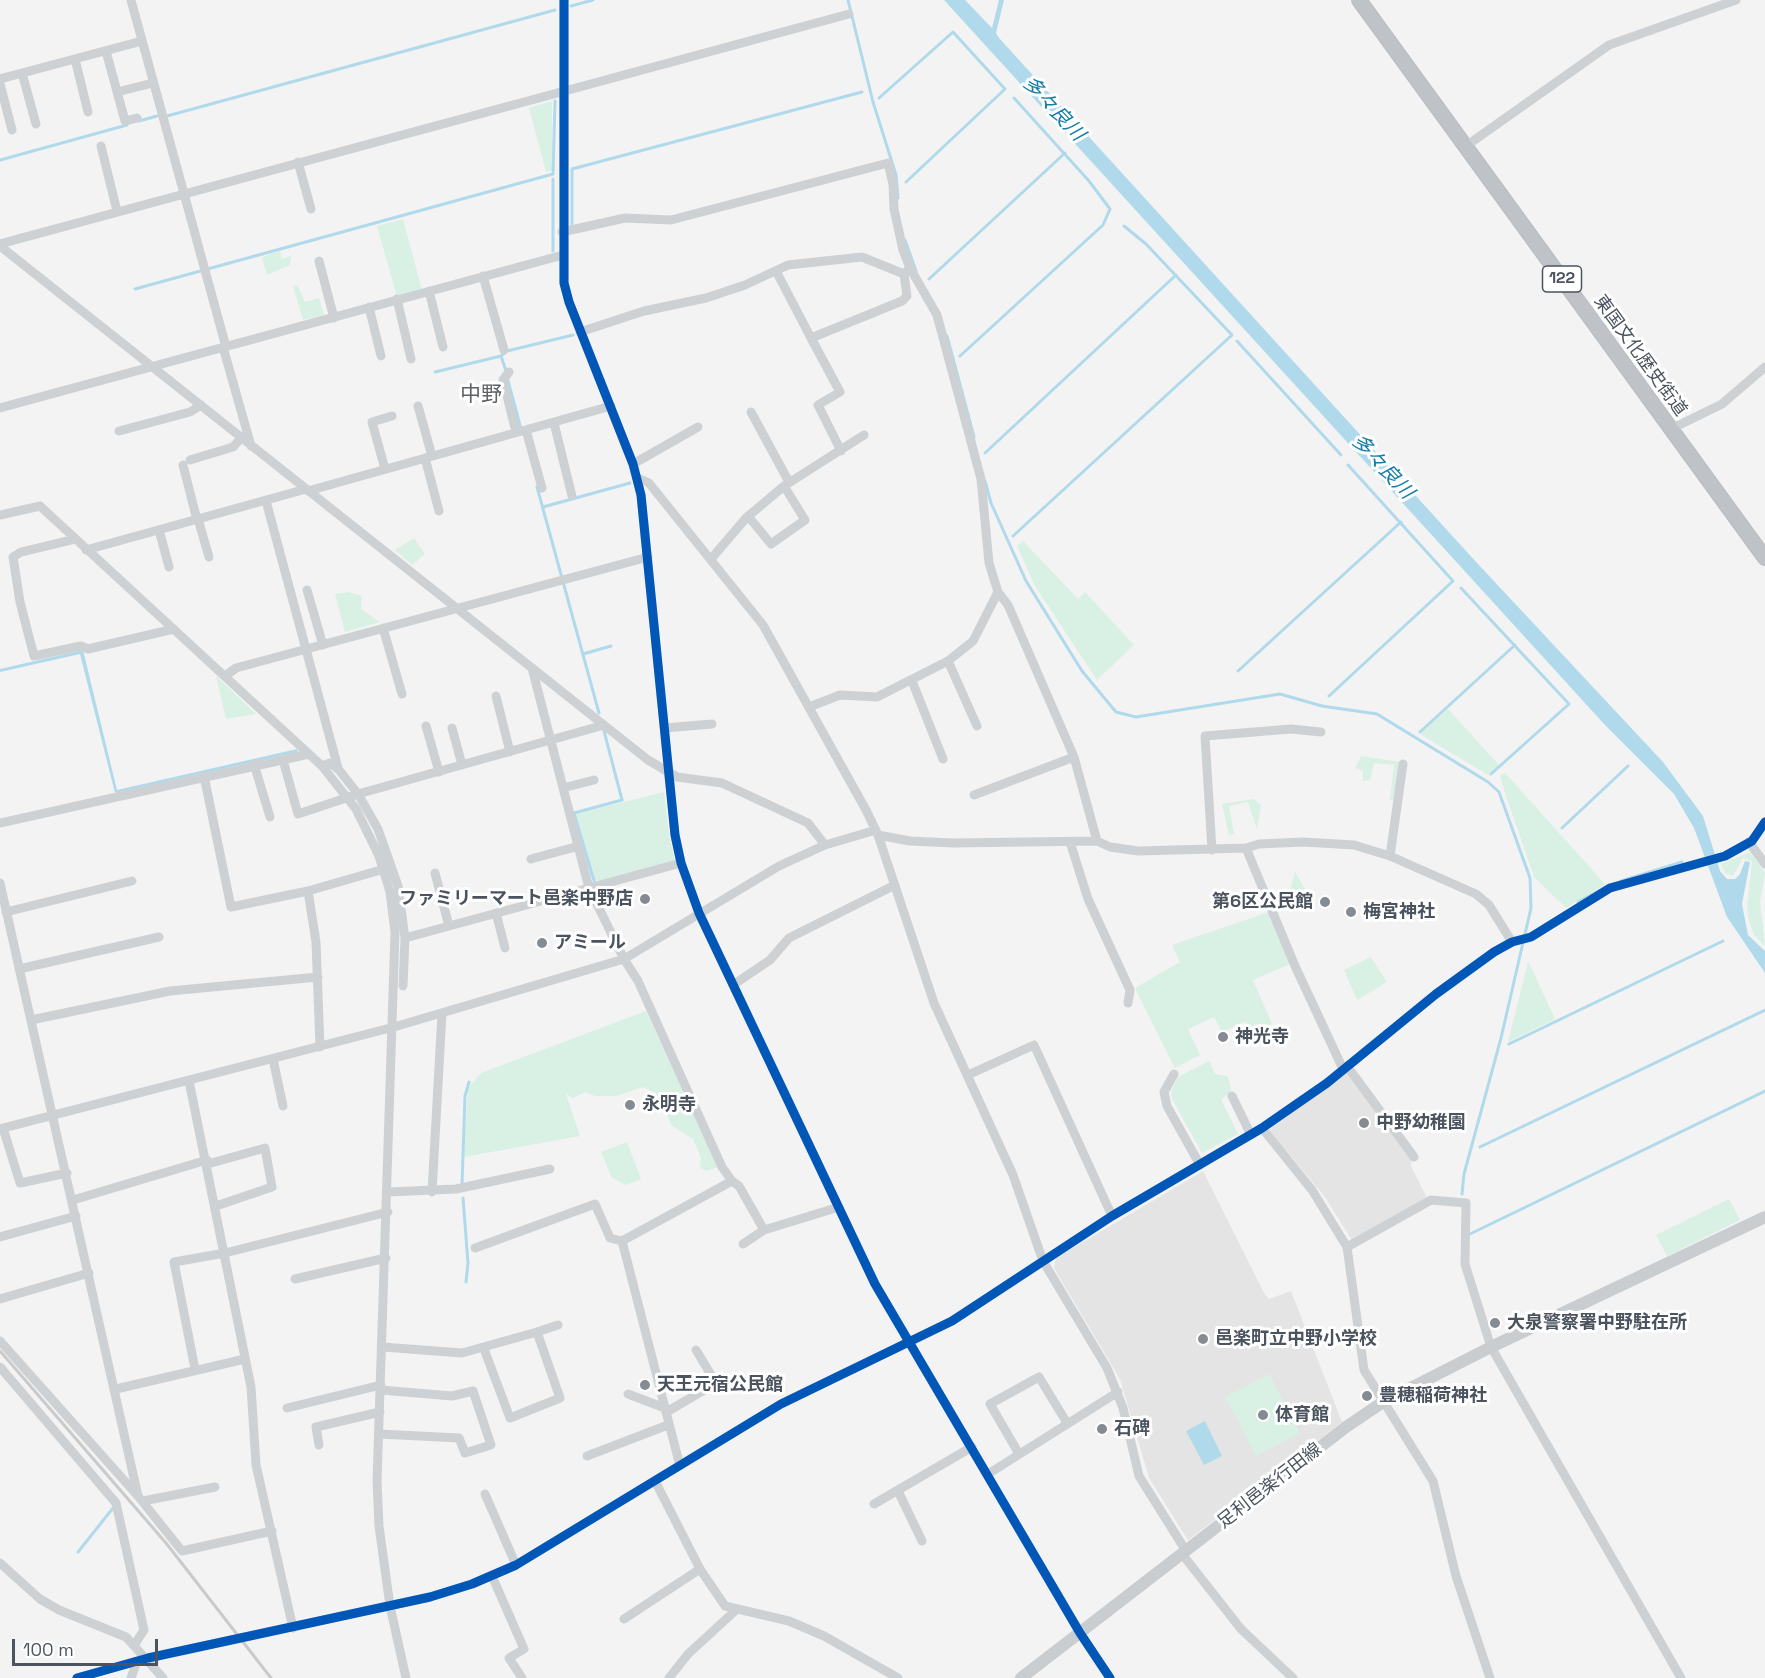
<!DOCTYPE html>
<meta charset="utf-8">
<style>
body{margin:0}
#map{position:relative;width:1765px;height:1678px;overflow:hidden;background:#f3f3f3;font-family:"Space Grotesk",sans-serif}
canvas{display:block}
.scale{position:absolute;left:12px;top:1639px;width:146px;height:27px;box-sizing:border-box;border:3px solid #4a535e;border-top:0;padding-left:8px;font-size:18px;line-height:21px;white-space:nowrap;color:#4a535e;-webkit-text-stroke:4px #fff;paint-order:stroke}
</style>
<div id="map">
<canvas width="1765" height="1678"></canvas>
<div class="scale">100 m</div>
</div>
<script>
const context = document.querySelector('canvas').getContext('2d');
context.lineJoin = 'round';
function paint(path, color) { context.fillStyle = color; context.fill(path, 'evenodd'); }
const shape = rows => new Path2D(rows.map(r => 'M' + r).join(''));
function trace(path, color, width, dash) { context.strokeStyle = color; context.lineWidth = width; context.lineCap = dash ? 'butt' : 'round'; context.setLineDash(dash || []); context.stroke(path); }
function drawText(font, color, halo, rows, align = 'center') {
  context.font = font + ' "Space Grotesk","Noto Sans JP",sans-serif'; context.lineWidth = 6; context.setLineDash([]); context.textBaseline = 'middle'; context.strokeStyle = halo; context.fillStyle = color; for (const [text, x, y, turn = 0] of rows) {
    context.save(); context.translate(x, y); context.rotate((+turn || 0) * Math.PI / 180); context.textAlign = isNaN(turn) ? turn : align; if (halo) context.strokeText(text, 0, 0); context.fillText(text, 0, 0); context.restore();
  }
}
const education = shape([
 [1347,1071,1411,1157,1411,1166,1427,1198,1352,1240,1325,1197,1269,1130],
 [1203,1171,1264,1293,1269,1299,1291,1291,1342,1422,1188,1540,1149,1478,1120,1379,1054,1268,1056,1258]
]);
const green = shape([
 [552,101,552,170,546,172,529,108],
 [403,219,422,290,397,297,377,226],
 [280,251,282,259,291,256,290,265,267,275,262,257],
 [293,286,298,286,305,302,319,298,324,315,303,320],
 [414,538,425,554,412,565,395,550],
 [1023,541,1078,599,1085,592,1134,645,1097,680,1035,586,1017,546],
 [348,592,362,596,361,609,380,622,345,632,335,594],
 [216,676,256,714,226,719],
 [1448,709,1499,765,1488,775,1420,734],
 [1361,756,1400,762,1394,801,1390,800,1394,765,1374,763,1370,780,1363,781,1363,771,1355,768],
 [1505,773,1605,884,1566,908,1534,877,1504,790,1500,776],
 [664,792,669,836,675,861,596,883,576,814],
 [1254,799,1261,805,1257,829,1248,802,1229,806,1234,834,1229,835,1222,804],
 [1750,852,1765,873,1760,901,1765,946,1754,935,1748,917,1747,905,1752,861,1743,858,1733,876,1725,873,1721,864],
 [1295,872,1307,892,1307,897,1275,907,1290,890],
 [1269,912,1290,964,1253,980,1272,1024,1252,1034,1246,1021,1222,1032,1214,1017,1188,1029,1200,1055,1175,1068,1135,988,1180,962,1172,945],
 [1371,957,1387,982,1357,1000,1344,970],
 [1528,961,1555,1019,1508,1042,1528,962],
 [646,1011,718,1167,707,1171,700,1168,701,1158,693,1139,672,1126,656,1093,643,1087,616,1096,595,1096,585,1092,573,1098,566,1094,580,1136,464,1157,468,1088,481,1073],
 [1209,1061,1215,1074,1227,1076,1229,1080,1231,1092,1221,1100,1238,1134,1202,1153,1172,1099,1171,1091,1178,1077],
 [627,1142,641,1179,626,1185,612,1178,601,1152],
 [1729,1199,1740,1220,1667,1256,1656,1235],
 [1269,1374,1300,1433,1256,1456,1225,1397]
]);
const water = shape([
 [944,0,965,0,992,28,999,0,1004,0,996,33,999,38,1477,563,1663,762,1703,816,1720,871,1727,879,1735,879,1740,874,1745,861,1750,862,1742,904,1748,935,1765,951,1765,973,1727,917,1694,828,1674,794,1605,725],
 [83,650,117,790,297,749,298,752,115,793,80,654,0,672,0,669],
 [1205,1421,1222,1456,1204,1465,1186,1431]
]);
const stream = shape([
 [848,0,873,102,896,175,898,198],
 [571,6,593,0],
 [879,98,953,32,1005,89,906,182],
 [167,116,555,10],
 [139,121,157,116],
 [0,160,127,125],
 [572,225,572,169,862,92],
 [905,240,916,271],
 [553,251,553,179],
 [929,279,1065,153],
 [135,289,553,174,555,101],
 [947,336,974,437],
 [1237,341,1341,455],
 [960,356,1103,225,1110,209,1089,181,1014,98],
 [506,371,501,356,507,351,573,335],
 [435,372,501,356],
 [507,377,521,429],
 [985,453,1176,275],
 [985,481,991,503,1026,581,1082,671,1116,712,1136,717,1280,694,1322,706,1377,714,1488,782,1499,792,1530,878,1531,908,1501,1038,1464,1174,1462,1194],
 [537,487,599,713],
 [543,507,630,483],
 [1013,536,1232,335,1146,244,1124,226],
 [1461,588,1569,704,1491,774],
 [583,654,611,646],
 [1238,671,1401,522],
 [1329,696,1453,581,1348,465],
 [1420,732,1515,645],
 [1562,828,1628,766],
 [1621,881,1682,862],
 [600,901,574,813,622,800,604,731],
 [1578,902,1609,885],
 [1509,1044,1723,941],
 [1480,1147,1765,1010],
 [462,1185,465,1096,469,1082],
 [463,1198,468,1263,466,1282],
 [1470,1234,1765,1091],
 [78,1552,113,1508]
]);
const minor = shape([
 [131,0,226,347],
 [564,0,564,283,569,302,633,464,641,495,675,835,681,863,699,913,875,1284,1080,1633,1110,1678],
 [106,51,125,121,137,118],
 [75,59,88,112],
 [22,73,36,124],
 [0,79,142,41],
 [0,84,12,130],
 [117,92,153,83],
 [101,146,117,211],
 [1466,146,1609,45,1736,0],
 [298,162,311,209],
 [562,232,625,218,671,220,888,163,893,184,894,209,903,250,910,268,937,315,981,479,989,563,998,592,973,641,948,661,877,697,840,695,809,707],
 [0,244,849,14],
 [0,246,648,760,677,777,722,783,808,823,825,845],
 [319,261,334,318],
 [776,271,811,338],
 [483,276,504,350],
 [429,291,443,347],
 [397,299,411,359],
 [369,307,381,356],
 [580,332,644,311,706,298,745,285,788,265,862,257,904,274,910,268],
 [223,347,251,446],
 [509,372,503,380,516,432],
 [418,406,432,456],
 [0,408,563,255],
 [751,412,789,482],
 [554,423,572,496],
 [1671,429,1722,404,1765,367],
 [526,430,542,488],
 [119,431,190,412,201,405],
 [841,451,818,405,840,392,811,338,902,301,907,296,904,274],
 [425,458,439,511],
 [190,460,233,447,241,438],
 [633,464,698,427],
 [183,465,197,520],
 [385,469,372,422,392,416],
 [638,478,649,483,763,625,866,810,878,835,934,1003,1013,1175,1043,1261,1107,1368,1123,1408,1139,1476,1186,1551],
 [308,491,611,406],
 [266,501,338,768],
 [0,515,40,506,322,766,356,809,379,856,390,892,395,932,377,1481,379,1526,390,1606,406,1678],
 [748,516,771,544,805,520,784,486],
 [198,519,209,557],
 [159,530,169,567],
 [75,539,21,552,13,557,20,602,34,656,81,646,88,649,174,629],
 [86,550,306,489],
 [711,559,746,518,784,486,864,435],
 [307,590,323,645],
 [998,592,1008,605,1074,757,1097,841],
 [383,628,402,694],
 [948,661,977,726],
 [532,668,589,888,624,959,638,981,722,1167,732,1181,739,1186,764,1230],
 [225,676,236,668,648,557],
 [912,681,943,759],
 [496,696,510,752],
 [426,726,439,772],
 [452,728,462,765],
 [665,728,712,724],
 [283,760,298,814,358,794,604,725],
 [254,764,270,817],
 [322,766,330,763,339,770,358,794,378,829,398,886,405,938,681,863],
 [204,776,231,907,308,891,384,869],
 [563,788,594,780],
 [974,795,1074,757],
 [0,823,309,754],
 [878,835,910,841,953,843,1097,841,1110,847,1138,851,1246,848,1259,844,1303,842,1354,845,1390,856,1476,894,1489,905,1512,942],
 [1070,842,1088,899,1130,990,1128,1003],
 [1749,842,1765,864],
 [1246,848,1295,966,1343,1069],
 [1212,850,1205,736,1291,729,1321,732],
 [1390,856,1403,764],
 [531,859,579,846],
 [435,873,449,926],
 [0,883,138,1496,182,1551,272,1531],
 [308,891,316,942,320,1047],
 [6,912,132,881],
 [496,913,505,948],
 [19,969,159,937],
 [733,985,770,960,789,938,895,885],
 [403,986,405,938],
 [31,1020,170,991,318,977],
 [273,1059,283,1106],
 [1347,1066,1414,1157],
 [1174,1074,1164,1092,1167,1106,1200,1165],
 [968,1075,1034,1045,1112,1216],
 [189,1081,251,1387,256,1465,293,1628],
 [1232,1096,1251,1135],
 [3,1128,20,1183,67,1173],
 [1262,1128,1312,1190,1347,1247,1364,1370,1433,1481,1456,1576,1490,1678],
 [0,1129,394,1027,624,959,779,866,825,845,876,830],
 [208,1164,265,1148,272,1187,216,1206],
 [388,1192,456,1189,550,1169],
 [432,1192,442,1013],
 [73,1200,207,1160],
 [0,1237,76,1216],
 [622,1241,680,1466],
 [743,1244,764,1230,839,1207],
 [1347,1247,1431,1200,1466,1203,1465,1264,1491,1347,1681,1678],
 [475,1248,595,1204,610,1238,622,1241,732,1181],
 [295,1279,386,1258],
 [0,1299,89,1273],
 [537,1332,558,1325],
 [0,1341,138,1496],
 [383,1347,462,1353,537,1332,560,1398,510,1418,484,1349],
 [0,1367,116,1503,144,1630,135,1644],
 [195,1369,174,1262,225,1253,388,1212],
 [116,1389,245,1359],
 [628,1394,670,1410,716,1383,696,1350],
 [287,1408,381,1385],
 [379,1434,459,1438,465,1453,491,1445,473,1391,452,1396,381,1390],
 [319,1445,316,1427,380,1412],
 [1019,1454,990,1404,1039,1377,1067,1423],
 [587,1456,668,1425],
 [988,1474,1118,1392],
 [655,1481,700,1569,725,1606,789,1621,824,1636,898,1678],
 [898,1491,922,1541],
 [485,1494,516,1565],
 [143,1501,215,1487],
 [874,1504,972,1447],
 [1182,1554,1241,1629,1293,1678],
 [0,1563,40,1599,59,1610,126,1637,163,1678],
 [492,1576,524,1649,509,1658,522,1678],
 [624,1619,700,1569],
 [77,1678,148,1658,430,1597,472,1584,516,1565,781,1404,952,1321,1112,1216,1262,1128,1327,1083,1436,994,1494,952,1512,942,1531,937,1610,888,1725,856,1752,841,1765,822],
 [131,1678,137,1661],
 [669,1678,688,1654,736,1610]
]);
const major = shape([
 [1021,1678,1346,1427,1383,1402,1491,1347,1765,1217]
]);
const highway = shape([
 [1359,0,1765,558]
]);
const rail = shape([
 [0,1351,166,1543,271,1678]
]);
const cycleway = shape([
 [564,0,564,283,569,302,633,464,641,495,675,835,681,863,699,913,875,1284,1080,1633,1110,1678],
 [77,1678,148,1658,430,1597,472,1584,516,1565,781,1404,952,1321,1112,1216,1262,1128,1327,1083,1436,994,1494,952,1512,942,1531,937,1610,888,1725,856,1752,841,1765,822]
]);
const markers = [
 [645,899,6,"#858b92"],
 [1325,902,6,"#858b92"],
 [1351,912,6,"#858b92"],
 [542,943,6,"#858b92"],
 [1223,1037,6,"#858b92"],
 [630,1105,6,"#858b92"],
 [1364,1123,6,"#858b92"],
 [1495,1323,6,"#858b92"],
 [1203,1339,6,"#858b92"],
 [645,1385,6,"#858b92"],
 [1367,1396,6,"#858b92"],
 [1263,1415,6,"#858b92"],
 [1102,1429,6,"#858b92"]
];
const shields = [
 [1562,279,39]
];
const shieldNames = [
 ["122",1562,279]
];
const streetNames = [
 ["東国文化歴史街道",1640,356,54],
 ["足利邑楽行田線",1270,1486,-38]
];
const poiNames = [
 ["ファミリーマート邑楽中野店",633,899,"right"],
 ["第6区公民館",1313,902,"right"],
 ["梅宮神社",1363,912],
 ["アミール",554,943],
 ["神光寺",1235,1037],
 ["永明寺",642,1105],
 ["中野幼稚園",1376,1123],
 ["大泉警察署中野駐在所",1507,1323],
 ["邑楽町立中野小学校",1215,1339],
 ["天王元宿公民館",657,1385],
 ["豊穂稲荷神社",1379,1396],
 ["体育館",1275,1415],
 ["石碑",1114,1429]
];
const waterNames = [
 ["多々良川",1053,109,47],
 ["多々良川",1382,467,47]
];
const quarterNames = [
 ["中野",481,395]
];
paint(education, '#e5e4e4');
paint(green, '#d9f0e4');
paint(water, '#b0daeb');
trace(stream, '#b0daeb', 3);
trace(highway, '#b8bcc2', 16);
trace(minor, '#ced1d3', 9);
trace(major, '#cacdd0', 12);
trace(highway, '#bfc3c8', 14);
trace(rail, '#c8cacc', 3);
trace(cycleway, '#0057b8', 9);
for (const [x, y, r, color] of markers) { const dot = new Path2D(); dot.arc(x, y, r, 0, 2 * Math.PI); context.fillStyle = color; context.fill(dot); trace(dot, '#fff', 2); }
for (const [x, y, w] of shields) { const box = new Path2D(); box.roundRect(x - w / 2, y - 13, w, 26, 4.5); context.fillStyle = '#fff'; context.fill(box); trace(box, '#4a535e', 1.5); }
drawText('bold 16px', '#4a535e', null, shieldNames);
drawText('18px', '#4a535e', '#fff', streetNames);
drawText('bold 18px', '#4a535e', '#fff', poiNames, 'left');
drawText('italic 20px', '#147da7', '#fff', waterNames);
drawText('21px', '#5e6166', '#fff', quarterNames);
</script>
